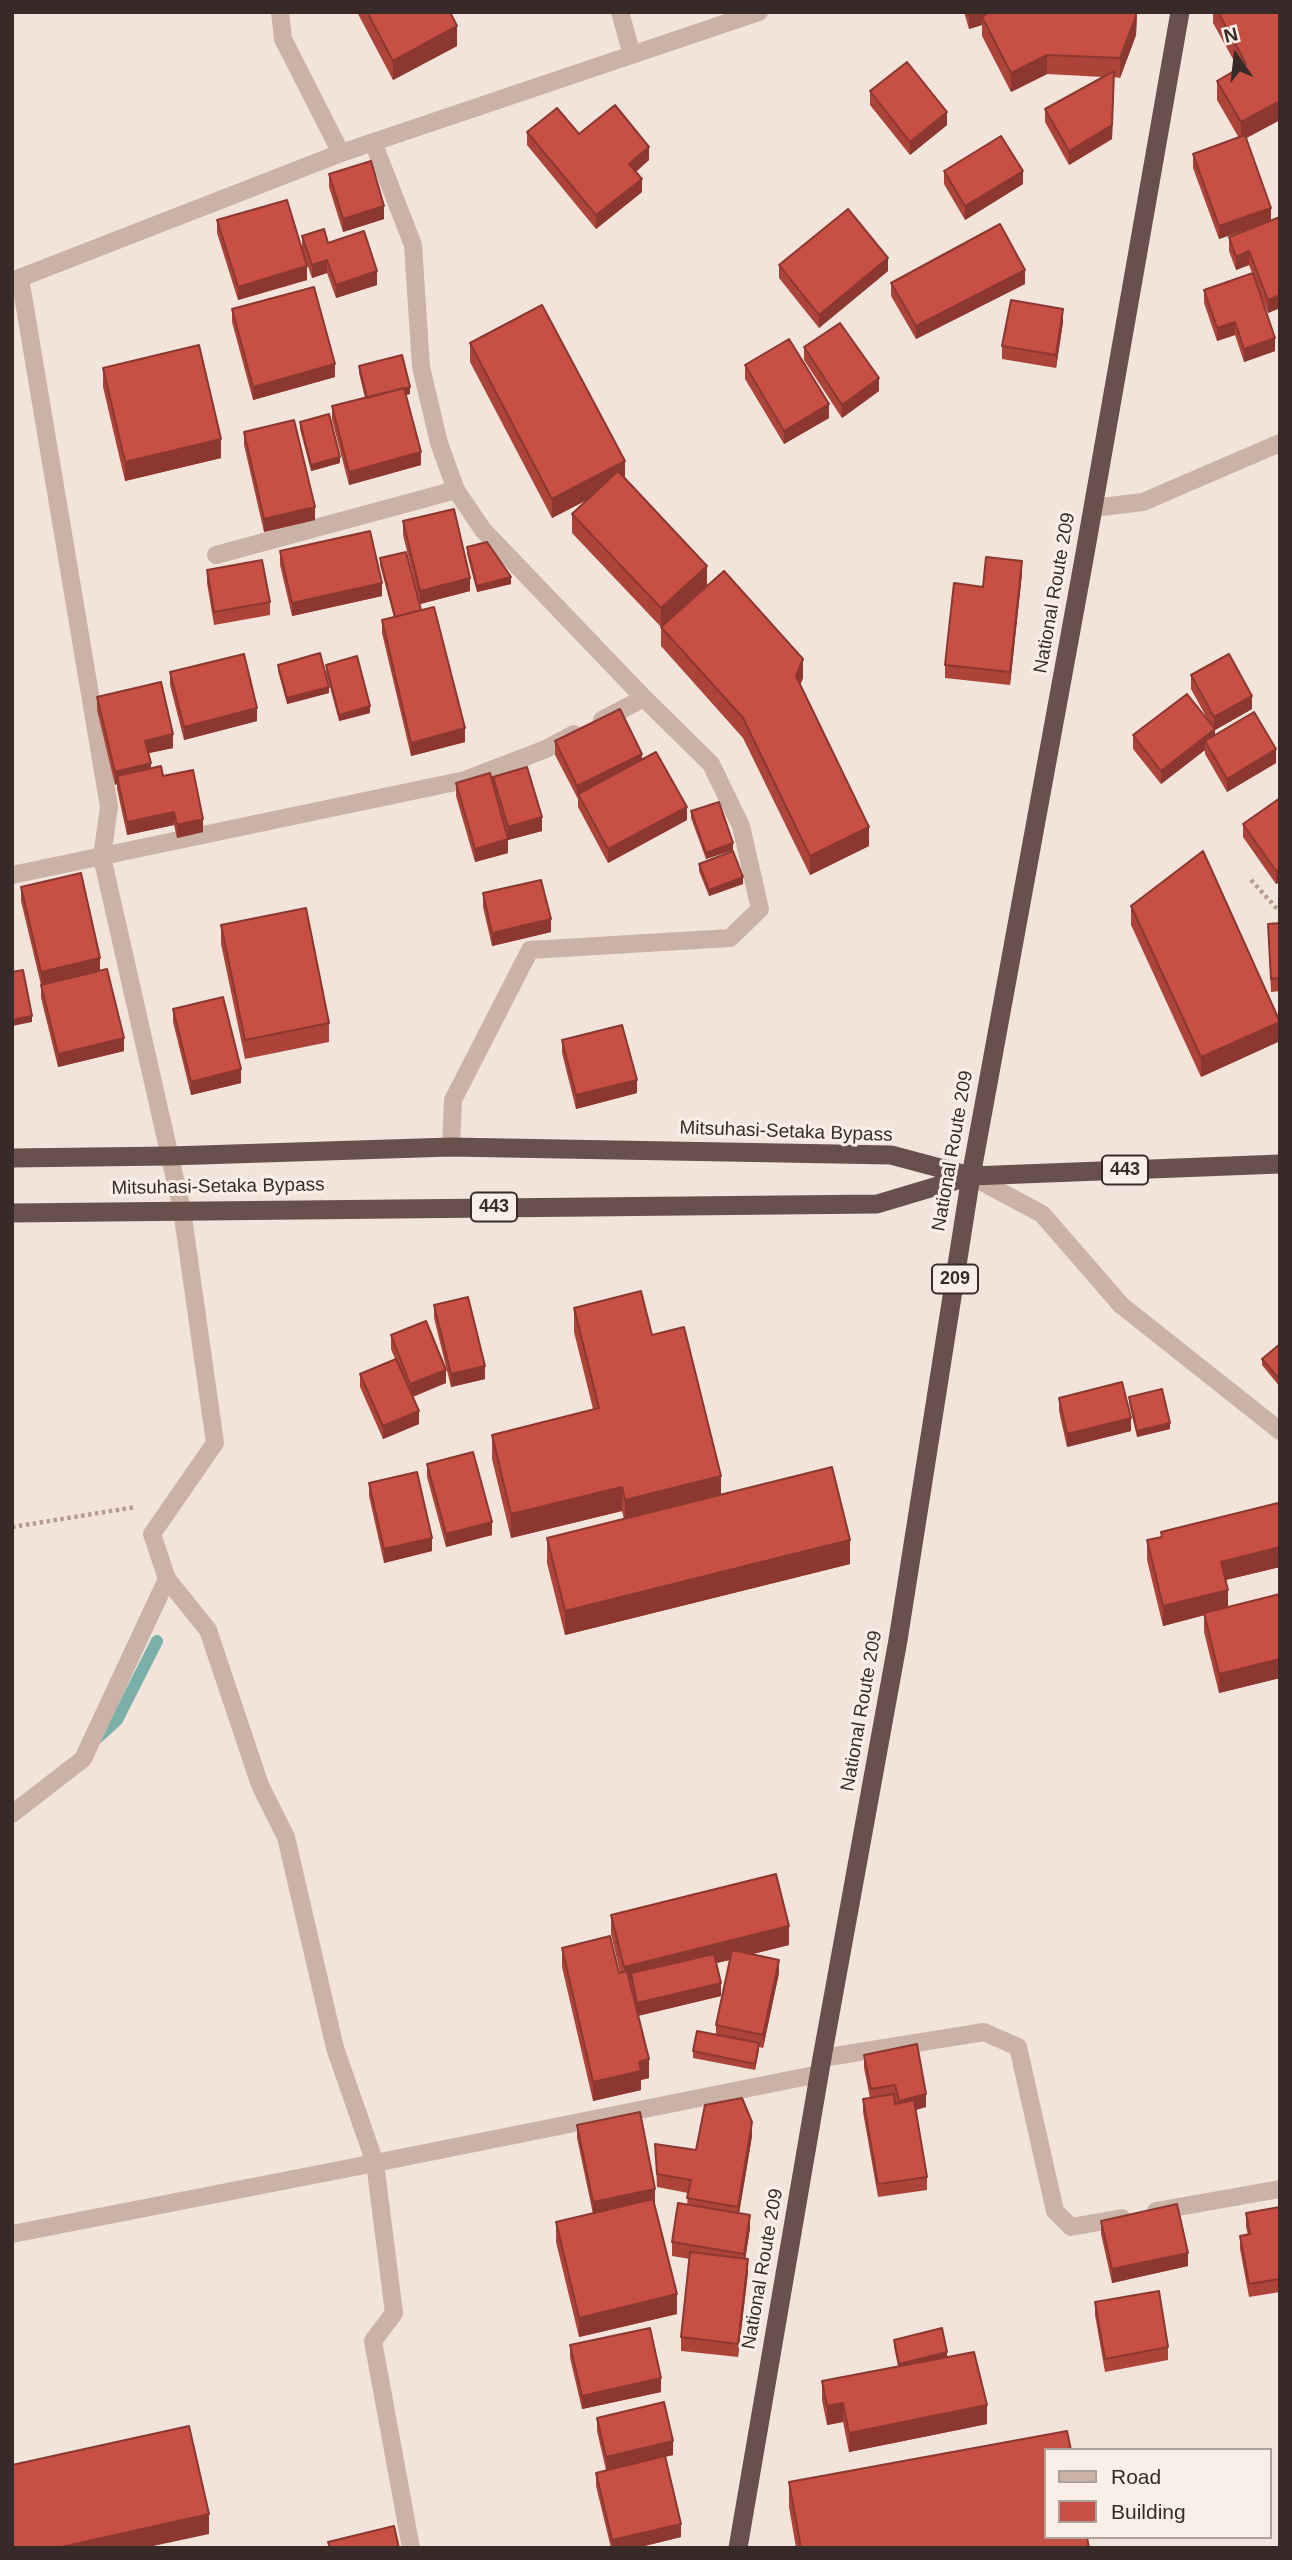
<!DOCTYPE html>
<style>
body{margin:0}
#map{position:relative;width:1292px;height:2560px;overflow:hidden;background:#f2e4db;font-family:Arial,sans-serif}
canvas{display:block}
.frame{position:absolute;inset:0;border:14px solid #372a28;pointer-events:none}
.legend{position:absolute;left:1044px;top:2448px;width:228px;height:91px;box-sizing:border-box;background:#faefe8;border:2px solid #aca09b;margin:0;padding:9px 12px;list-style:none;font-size:21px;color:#372a28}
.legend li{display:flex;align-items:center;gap:14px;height:35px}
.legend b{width:35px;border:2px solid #aca09b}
.north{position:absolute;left:1201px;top:21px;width:70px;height:70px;-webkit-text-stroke:5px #faefe8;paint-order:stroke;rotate:346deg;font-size:19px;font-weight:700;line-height:28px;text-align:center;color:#372a28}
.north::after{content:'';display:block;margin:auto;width:24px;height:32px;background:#372a28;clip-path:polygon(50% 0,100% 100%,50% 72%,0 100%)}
</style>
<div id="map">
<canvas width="1292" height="2560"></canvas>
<div class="frame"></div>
<ul class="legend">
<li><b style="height:9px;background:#cbb2a7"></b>Road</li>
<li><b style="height:19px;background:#c84f44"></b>Building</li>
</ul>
<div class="north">N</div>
</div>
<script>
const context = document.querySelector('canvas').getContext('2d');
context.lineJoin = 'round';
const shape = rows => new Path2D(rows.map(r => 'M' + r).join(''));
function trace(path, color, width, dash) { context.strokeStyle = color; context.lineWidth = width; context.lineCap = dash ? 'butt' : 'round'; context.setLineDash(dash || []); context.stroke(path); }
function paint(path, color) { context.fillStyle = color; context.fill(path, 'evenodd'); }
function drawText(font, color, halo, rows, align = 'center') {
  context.font = font + ' Arial,sans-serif'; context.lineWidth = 6; context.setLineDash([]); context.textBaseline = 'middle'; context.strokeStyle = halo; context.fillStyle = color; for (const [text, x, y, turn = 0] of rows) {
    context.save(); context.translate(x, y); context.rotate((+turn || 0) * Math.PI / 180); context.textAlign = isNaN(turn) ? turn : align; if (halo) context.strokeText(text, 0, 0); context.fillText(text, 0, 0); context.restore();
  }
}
const stream = shape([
 [95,1740,117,1720,157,1641]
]);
const path = shape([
 [1251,880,1280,912],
 [12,1527,136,1507]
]);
const service = shape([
 [620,12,632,55],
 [971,1176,1042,1214,1121,1305]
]);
const minor = shape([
 [280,12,283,39,341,153],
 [373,142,413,245,421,367,439,443,456,490,483,530,644,698,711,764,741,826,760,909,730,938,530,950,453,1100,451,1147],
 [12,281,341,153,759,12],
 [1093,508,1143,502,1280,443],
 [216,555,456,490],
 [602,720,644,698],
 [12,875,465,780,546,749,574,734],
 [1121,1305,1280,1431],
 [12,1814,83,1759,167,1579],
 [822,2058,984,2032,1018,2047,1055,2211,1071,2227,1122,2218],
 [1156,2211,1280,2189],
 [12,2234,375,2163,335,2048,286,1837,260,1785,208,1630,167,1579,152,1534,215,1443,182,1210,102,857,109,807,20,278],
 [411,2548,373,2341,394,2313,375,2163,819,2074]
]);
const trunk = shape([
 [12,1158,170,1156,451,1147,891,1155,970,1176],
 [12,1213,877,1204,971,1176,1280,1164],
 [738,2548,822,2058,898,1640,971,1176,1084,559,1180,12]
]);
const wall = shape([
 [357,12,450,12,457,46,393,80],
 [964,12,1137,12,1136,35,1120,78,1114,77,1112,139,1069,165,1045,122,1045,109,1103,77,1047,74,1011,92,982,36,982,25,969,29],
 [1213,12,1280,12,1280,120,1246,138,1271,221,1280,217,1280,308,1268,313,1257,286,1275,351,1244,362,1235,335,1217,341,1204,303,1204,290,1252,273,1249,265,1236,270,1229,251,1229,237,1265,223,1219,239,1193,168,1193,154,1239,138,1217,100,1217,81,1238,68,1213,23],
 [870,91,947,125,910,155,870,105],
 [527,132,579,134,649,160,636,172,642,192,596,229,527,145],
 [944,171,1023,184,965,220,944,184],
 [329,174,384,219,343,232,329,187],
 [217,220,302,249,302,236,328,243,377,285,336,298,327,273,312,278,303,252,307,280,238,300,217,233],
 [779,265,888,271,819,328,779,278],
 [891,283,1025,284,916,339,891,296],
 [232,309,335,377,253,400,232,322],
 [1063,322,1056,368,1002,359,1002,346],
 [470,343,625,478,707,585,670,619,803,678,800,685,869,846,810,875,743,738,661,646,661,627,572,533,572,514,587,500,552,518,470,362],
 [804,347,879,391,842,418,804,360],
 [745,365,829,418,784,444,745,379],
 [359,366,410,394,406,395,421,465,349,485,332,420,332,406,365,398,359,373],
 [103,368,221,458,125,481,103,387],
 [300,422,340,463,311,471,300,429],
 [244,432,315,520,264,532,244,445],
 [403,521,470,591,420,604,403,535],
 [467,547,511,584,477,592,467,554],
 [280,551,382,596,292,616,280,565],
 [380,558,421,610,465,742,411,756,382,633,382,620,394,617,380,565],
 [207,570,270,602,270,615,214,625,207,583],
 [1022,574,1010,685,945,678,945,665],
 [278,665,329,693,287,704,278,671],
 [326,665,370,713,339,721,326,672],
 [170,672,257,721,184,740,170,685],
 [1191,675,1252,709,1215,730,1215,735,1276,763,1227,792,1205,754,1205,750,1161,784,1133,749,1133,735,1209,722,1191,689],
 [97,697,173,748,148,753,151,768,163,776,203,832,177,838,174,825,127,835,117,789,117,784,115,785,97,710],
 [555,741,642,759,687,820,608,863,578,807,578,799,555,755],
 [493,777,542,831,508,840,508,853,475,862,456,796,456,783,493,785],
 [1280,798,1280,882,1276,884,1243,837,1243,824],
 [691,811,733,850,706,859,691,818],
 [699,864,743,884,709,896,699,871],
 [21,887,100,971,124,1051,58,1067,41,998,41,985,75,977,41,985,21,901],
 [483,893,551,932,492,946,483,907],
 [1131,906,1280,1021,1280,1041,1201,1077,1131,925],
 [1280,923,1280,991,1271,992,1268,924],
 [221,925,329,1023,329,1042,245,1059,221,944],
 [173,1009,241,1083,191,1095,173,1022],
 [562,1040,637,1093,576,1109,562,1053],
 [434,1305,485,1379,451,1387,434,1318],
 [574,1308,652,1335,721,1495,850,1564,565,1635,547,1563,547,1538,624,1519,622,1511,511,1538,492,1459,492,1435,593,1409,574,1332],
 [391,1335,446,1383,413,1397,419,1424,383,1439,360,1387,360,1374,395,1359,391,1349],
 [1280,1344,1280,1387,1262,1365,1262,1359],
 [1129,1397,1170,1429,1137,1437,1129,1403],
 [1059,1398,1131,1431,1067,1447,1059,1411],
 [427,1464,492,1535,446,1547,427,1477],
 [369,1483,432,1551,384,1563,369,1496],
 [1280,1509,1280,1567,1226,1580,1228,1607,1280,1594,1280,1678,1219,1693,1204,1632,1204,1615,1163,1626,1147,1560,1147,1540,1161,1537,1161,1532],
 [611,1915,789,1945,752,1954,779,1973,763,2048,759,2047,755,2070,693,2058,693,2051,716,2035,716,2025,730,1960,716,1963,721,1996,638,2016,649,2078,641,2080,641,2090,593,2101,562,1967,562,1948,619,1973,620,1972,611,1934],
 [864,2055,926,2107,916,2110,927,2177,927,2190,878,2197,863,2112,863,2099,870,2098,864,2068],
 [577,2125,655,2203,654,2203,677,2314,579,2337,556,2242,556,2222,593,2214,577,2138],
 [752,2136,739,2213,750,2228,745,2259,748,2272,738,2357,681,2351,681,2337,690,2259,672,2256,672,2242,687,2205,688,2193,657,2187,655,2144,696,2150],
 [1280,2207,1280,2292,1249,2297,1240,2249,1240,2236,1248,2235,1246,2227,1246,2213],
 [1101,2221,1188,2266,1112,2283,1101,2234],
 [1095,2302,1168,2347,1168,2360,1105,2372,1095,2315],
 [894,2340,947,2357,987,2424,849,2452,843,2422,827,2425,822,2400,822,2381,898,2366,894,2347],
 [570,2345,661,2392,582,2409,570,2358],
 [597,2418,673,2455,665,2457,681,2537,636,2548,611,2548,596,2486,596,2473,606,2470,597,2431],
 [789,2482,1089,2548,796,2548,789,2507]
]);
const shadedWall = shape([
 [980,12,1020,12,982,17,982,25,969,29,969,16],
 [1136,12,1137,12,1136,35,1120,78,1120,58],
 [457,26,457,46,393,80,393,61],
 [1047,55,1047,74,1011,92,1011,73],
 [1114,84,1112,139,1069,165,1069,151],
 [1280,101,1280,120,1241,141,1241,122],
 [947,112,947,125,910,155,910,142],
 [649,147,649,160,629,177,629,164],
 [1023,171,1023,184,965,220,965,206],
 [642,179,642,192,596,229,596,215],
 [384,206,384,219,343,232,343,219],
 [1271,208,1271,221,1219,239,1219,226],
 [1249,251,1249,265,1236,270,1236,257],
 [888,258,888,271,819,328,819,315],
 [327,260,327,273,312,278,312,265],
 [307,266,307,280,238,300,238,287],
 [1025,270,1025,284,916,339,916,326],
 [377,271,377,285,336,298,336,285],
 [1280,295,1280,308,1268,313,1268,300],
 [1063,309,1063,322,1056,368,1056,355],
 [1235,322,1235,335,1217,341,1217,328],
 [1275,338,1275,351,1244,362,1244,349],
 [335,364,335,377,253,400,253,387],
 [879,378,879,391,842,418,842,405],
 [410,387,410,394,367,405,367,398],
 [829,404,829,418,784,444,784,431],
 [221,439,221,458,125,481,125,462],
 [421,452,421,465,349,485,349,472],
 [340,457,340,463,311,471,311,465],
 [625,461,625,480,552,518,552,499],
 [315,507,315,520,264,532,264,519],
 [1022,561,1022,574,1010,685,1010,672],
 [707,566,707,585,661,627,661,608],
 [511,577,511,584,477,592,477,586],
 [470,578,470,591,420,604,420,591],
 [382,583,382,596,292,616,292,603],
 [803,659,803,678,796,695,796,676],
 [329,687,329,693,287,704,287,698],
 [1252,696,1252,709,1215,730,1215,742,1205,741,1205,750,1161,784,1161,771,1214,730,1214,717],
 [370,706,370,713,339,721,339,715],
 [257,708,257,721,184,740,184,727],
 [465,728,465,742,411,756,411,743],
 [173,734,173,748,145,754,145,741],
 [1276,749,1276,763,1227,792,1227,779],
 [642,754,642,767,578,794,577,799,577,786],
 [151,763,151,776,117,776,117,784,115,785,115,772],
 [687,807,687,820,608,863,608,849],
 [174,812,174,825,127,835,127,822],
 [542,817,542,831,508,840,508,853,475,862,475,849,508,840,508,827],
 [203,819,203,832,177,838,177,825],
 [869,827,869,846,810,875,810,856],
 [733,843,733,850,706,859,706,853],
 [1280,868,1280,882,1276,884,1276,871],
 [743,877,743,884,709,896,709,890],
 [551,919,551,932,492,946,492,933],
 [100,958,100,971,41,985,41,972],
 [32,1016,32,1022,12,1026,12,1020],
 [1280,1022,1280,1041,1201,1077,1201,1057],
 [124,1038,124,1051,58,1067,58,1054],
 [241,1069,241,1083,191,1095,191,1082],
 [637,1080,637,1093,576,1109,576,1095],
 [485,1366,485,1379,451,1387,451,1374],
 [446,1370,446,1383,410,1397,410,1384],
 [419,1411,419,1424,383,1439,383,1426],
 [1131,1418,1131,1431,1067,1447,1067,1434],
 [1170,1423,1170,1429,1137,1437,1137,1431],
 [721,1476,721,1500,625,1524,625,1500],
 [622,1487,622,1511,511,1538,511,1514],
 [492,1522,492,1535,446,1547,446,1534],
 [432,1538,432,1551,384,1563,384,1549],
 [850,1540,850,1564,565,1635,565,1611],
 [1280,1547,1280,1567,1221,1581,1221,1562],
 [1228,1590,1228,1609,1163,1626,1163,1606],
 [1280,1659,1280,1678,1219,1693,1219,1674],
 [789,1926,789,1945,633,1984,631,1973,631,1984,624,1986,624,1967],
 [779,1960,779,1973,763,2048,763,2035],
 [721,1983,721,1996,637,2016,637,2003],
 [759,2043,759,2050,755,2070,755,2064],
 [649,2059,649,2078,641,2080,641,2090,593,2101,593,2082,639,2062],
 [926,2094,926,2107,899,2114,899,2101],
 [752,2122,752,2136,738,2220,738,2207],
 [655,2189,655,2203,593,2215,593,2202],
 [750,2215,750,2228,744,2268,744,2254],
 [1188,2253,1188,2266,1112,2283,1112,2269],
 [748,2259,748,2272,738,2357,738,2344],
 [677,2294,677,2314,579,2337,579,2318],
 [947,2352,947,2359,899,2370,899,2364],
 [661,2378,661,2392,582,2409,582,2396],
 [843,2403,843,2422,827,2425,827,2406],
 [987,2405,987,2424,849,2452,849,2433],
 [673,2441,673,2455,606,2470,606,2457],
 [209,2514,209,2534,144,2548,57,2548],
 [681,2524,681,2537,636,2548,612,2548,612,2540]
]);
const building = shape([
 [367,12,450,12,457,26,393,61,367,12],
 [968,12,980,12,969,16,968,12],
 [990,12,1136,12,1136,16,1120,58,1047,55,1011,73,982,17,990,12],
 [1218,12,1280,12,1280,101,1241,122,1217,81,1246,64,1218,12],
 [907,62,947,112,910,142,870,91,907,62],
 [1114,71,1112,125,1069,151,1045,109,1114,71],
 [615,105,649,147,629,164,642,179,596,215,527,132,557,108,579,134,615,105],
 [1245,135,1271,208,1219,226,1193,154,1245,135],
 [1001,136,1023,171,965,206,944,171,1001,136],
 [371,161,384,206,343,219,329,174,371,161],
 [287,200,307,266,238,287,217,220,287,200],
 [848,209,888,258,819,315,779,265,848,209],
 [1280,217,1280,295,1268,300,1249,251,1236,257,1229,237,1280,217],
 [1000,224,1025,270,916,326,891,283,1000,224],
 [324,229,328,243,364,231,377,271,336,285,327,260,312,265,302,236,324,229],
 [1253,273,1275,338,1244,349,1235,322,1217,328,1204,290,1253,273],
 [314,287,335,364,253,387,232,309,314,287],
 [1011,300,1063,309,1056,355,1002,346,1011,300],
 [542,305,625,461,552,499,470,343,542,305],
 [840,323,879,378,842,405,804,347,840,323],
 [789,339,829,404,784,431,745,365,789,339],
 [199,345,221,439,125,462,103,368,199,345],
 [402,355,410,387,404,389,404,388,367,398,359,366,402,355],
 [404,388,421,452,349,472,332,406,404,388],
 [329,414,340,457,311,465,300,422,329,414],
 [294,420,315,507,264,519,244,432,294,420],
 [618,471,707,566,661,608,572,514,618,471],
 [454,509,470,578,420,591,403,521,454,509],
 [370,531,382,583,292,603,280,551,370,531],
 [487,542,511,577,477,586,467,547,487,542],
 [406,552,421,610,395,617,380,558,406,552],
 [986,557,1022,561,1010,672,945,665,954,583,983,587,986,557],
 [262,560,270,602,214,612,207,570,262,560],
 [724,571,803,659,796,676,869,827,810,856,743,718,661,627,724,571],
 [434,607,465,728,411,743,382,620,434,607],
 [320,653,329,687,287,698,278,665,320,653],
 [244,654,257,708,184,727,170,672,244,654],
 [1229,654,1252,696,1214,717,1191,675,1229,654],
 [357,656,370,706,339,715,326,665,357,656],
 [161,682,173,734,145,741,151,763,115,772,97,697,161,682],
 [1187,694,1215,729,1161,771,1133,735,1187,694],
 [620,709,642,754,577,786,555,741,620,709],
 [1254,712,1276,749,1227,779,1205,741,1254,712],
 [656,752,687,807,608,849,578,794,656,752],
 [161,766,163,776,193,770,203,819,177,825,174,812,127,822,117,776,161,766],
 [527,767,542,817,508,827,493,777,527,767],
 [490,773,508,839,475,849,456,783,490,773],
 [1280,798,1280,868,1276,871,1243,824,1280,798],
 [719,802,733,843,706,853,691,811,719,802],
 [733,851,743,877,709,890,699,864,733,851],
 [1203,851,1280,1022,1201,1057,1131,906,1203,851],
 [81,873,100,958,41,972,21,887,81,873],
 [541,880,551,919,492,933,483,893,541,880],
 [306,908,329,1023,245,1040,221,925,306,908],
 [1280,923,1280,978,1271,979,1268,924,1280,923],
 [107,969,124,1038,58,1054,41,985,107,969],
 [23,970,32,1016,12,1020,12,972,23,970],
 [223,997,241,1069,191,1082,173,1009,223,997],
 [622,1025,637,1080,576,1095,562,1040,622,1025],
 [641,1291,652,1335,684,1327,721,1476,625,1500,622,1487,511,1514,492,1435,599,1408,574,1308,641,1291],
 [468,1297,485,1366,451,1374,434,1305,468,1297],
 [426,1321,446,1370,410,1384,391,1335,426,1321],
 [1280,1344,1280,1380,1262,1359,1280,1344],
 [396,1359,419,1411,383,1426,360,1374,396,1359],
 [1122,1382,1131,1418,1067,1434,1059,1398,1122,1382],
 [1162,1389,1170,1423,1137,1431,1129,1397,1162,1389],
 [473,1452,492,1522,446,1534,427,1464,473,1452],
 [832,1467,850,1540,565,1611,547,1538,832,1467],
 [417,1472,432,1538,384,1549,369,1483,417,1472],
 [1278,1503,1280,1509,1280,1547,1221,1562,1228,1590,1163,1606,1147,1540,1162,1537,1161,1532,1278,1503],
 [1280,1594,1280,1659,1219,1674,1204,1613,1280,1594],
 [776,1874,789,1926,624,1967,611,1915,776,1874],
 [610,1936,619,1973,627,1971,649,2059,639,2062,641,2071,593,2082,562,1948,610,1936],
 [732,1950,779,1960,763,2035,716,2025,732,1950],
 [714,1954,721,1983,637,2003,631,1973,714,1954],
 [697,2031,759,2043,755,2064,693,2051,697,2031],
 [917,2044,926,2094,899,2101,895,2085,871,2089,864,2055,917,2044],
 [894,2094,895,2104,914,2100,927,2177,878,2184,863,2099,894,2094],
 [742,2098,752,2122,738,2207,687,2198,691,2180,657,2174,655,2144,696,2150,705,2105,742,2098],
 [640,2112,655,2189,593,2202,577,2125,640,2112],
 [653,2199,677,2294,579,2318,556,2222,653,2199],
 [678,2203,750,2215,744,2254,672,2242,678,2203],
 [1177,2204,1188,2253,1112,2269,1101,2221,1177,2204],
 [1280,2207,1280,2279,1249,2284,1240,2236,1250,2234,1246,2213,1280,2207],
 [690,2252,748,2259,738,2344,681,2337,690,2252],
 [1159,2291,1168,2347,1105,2359,1095,2302,1159,2291],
 [650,2328,661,2378,582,2396,570,2345,650,2328],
 [942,2328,947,2352,899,2364,894,2340,942,2328],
 [974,2352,987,2405,849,2433,843,2403,827,2406,822,2381,974,2352],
 [664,2402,673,2441,606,2457,597,2418,664,2402],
 [189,2426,209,2514,57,2548,12,2548,12,2465,189,2426],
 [1067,2431,1071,2450,1045,2450,1045,2537,1087,2537,1089,2548,801,2548,789,2482,1067,2431],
 [665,2456,681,2524,612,2540,596,2473,665,2456],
 [394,2526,399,2548,330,2548,328,2542,394,2526]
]);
const shields = [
 [1125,1170,46],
 [494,1207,46],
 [955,1279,46]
];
const shieldNames = [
 ["443",1125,1170],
 ["443",494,1207],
 ["209",955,1279]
];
const streetNames = [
 ["National Route 209",1055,593,-80],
 ["Mitsuhasi-Setaka Bypass",786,1132,2],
 ["National Route 209",953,1151,-80],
 ["Mitsuhasi-Setaka Bypass",218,1187,-1],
 ["National Route 209",862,1711,-80],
 ["National Route 209",763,2269,-80]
];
trace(stream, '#7ab0a9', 12);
trace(path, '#b69b91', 4.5, [3.5, 3.5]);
trace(service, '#cbb2a7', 18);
trace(minor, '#cbb2a7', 18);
trace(trunk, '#68504c', 19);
paint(wall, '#ac443a');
paint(shadedWall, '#8c3730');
paint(building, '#c84f44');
trace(building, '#8c3730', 2);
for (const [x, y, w] of shields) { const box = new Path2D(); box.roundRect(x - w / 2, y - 14.5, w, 29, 5); context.fillStyle = '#faefe8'; context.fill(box); trace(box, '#372a28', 2); }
drawText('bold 18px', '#372a28', null, shieldNames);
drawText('19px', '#372a28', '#faefe8', streetNames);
</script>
